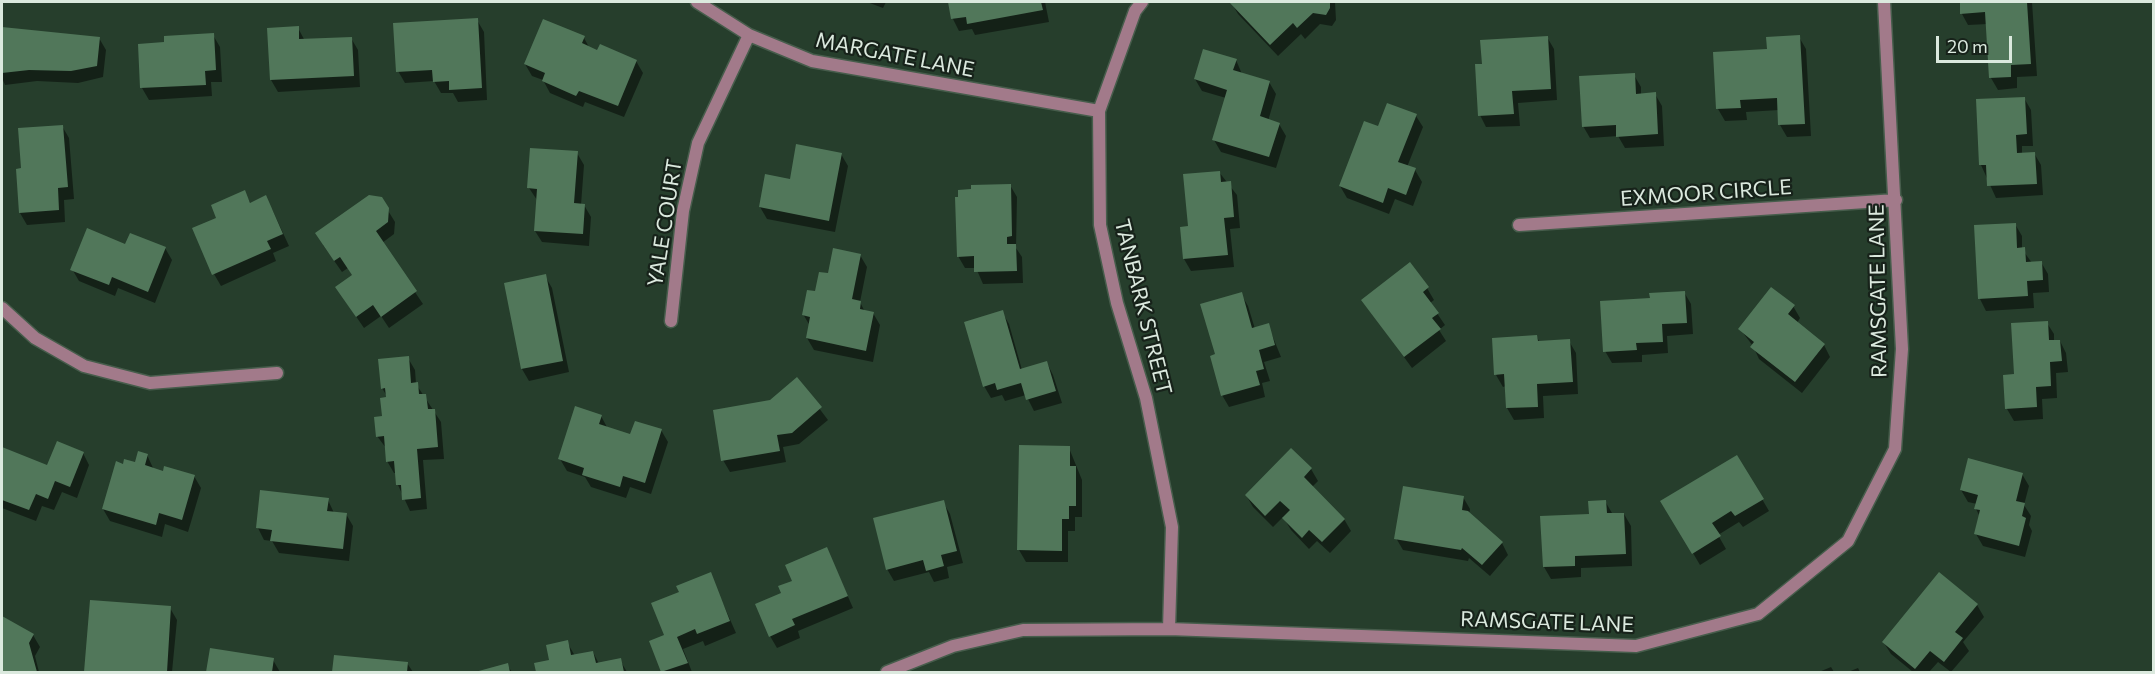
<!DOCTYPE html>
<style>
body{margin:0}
#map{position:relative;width:2155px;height:674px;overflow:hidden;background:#263e2c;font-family:Commissioner,sans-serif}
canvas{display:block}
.frame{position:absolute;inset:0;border:3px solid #dbe9de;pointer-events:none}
.scale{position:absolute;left:1936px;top:36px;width:76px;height:27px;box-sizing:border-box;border:3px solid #dbe9de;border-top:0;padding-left:8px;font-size:18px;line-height:21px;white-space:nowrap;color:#dbe9de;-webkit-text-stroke:4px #17221a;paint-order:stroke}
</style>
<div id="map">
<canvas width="2155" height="674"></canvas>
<div class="frame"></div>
<div class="scale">20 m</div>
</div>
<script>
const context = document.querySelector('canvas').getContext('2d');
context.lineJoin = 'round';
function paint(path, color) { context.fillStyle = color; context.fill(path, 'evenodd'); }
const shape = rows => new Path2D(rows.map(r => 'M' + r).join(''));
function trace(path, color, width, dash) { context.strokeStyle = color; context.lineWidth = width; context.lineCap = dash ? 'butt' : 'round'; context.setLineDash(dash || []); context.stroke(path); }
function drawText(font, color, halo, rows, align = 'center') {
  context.font = font + ' Commissioner,sans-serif'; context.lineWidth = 4.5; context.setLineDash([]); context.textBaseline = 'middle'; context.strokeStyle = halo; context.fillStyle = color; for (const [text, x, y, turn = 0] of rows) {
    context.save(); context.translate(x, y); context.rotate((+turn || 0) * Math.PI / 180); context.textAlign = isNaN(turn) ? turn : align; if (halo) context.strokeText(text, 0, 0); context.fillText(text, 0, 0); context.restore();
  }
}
const shadow = shape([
 [867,2,886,2,883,8],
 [949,2,1045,2,1049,22,975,35,972,29,959,31,953,19],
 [1231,2,1335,2,1336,20,1332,26,1320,24,1305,39,1301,34,1278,56,1238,14],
 [1961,2,2032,2,2037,76,2017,77,2017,88,1998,90,1991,78,1988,24,1968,25,1962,14],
 [477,20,484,32,487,100,458,102,453,93,441,93,434,81,405,83,398,71],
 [298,28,305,41,351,38,358,50,360,87,278,92,271,80],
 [3,29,99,38,106,50,103,77,78,83,37,81,5,85,2,78],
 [213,35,220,47,222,82,211,82,212,96,149,100,142,88,166,44],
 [1547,37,1554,49,1557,100,1518,103,1520,126,1486,127,1480,115,1483,65],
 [1799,37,1806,49,1811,136,1787,137,1780,125,1779,110,1746,112,1747,120,1725,121,1718,109,1714,53,1768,50],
 [584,38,590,49,636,61,643,73,624,117,585,102,583,107,550,93,543,80,532,76,525,64],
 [1236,60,1242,74,1269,82,1276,94,1268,121,1279,124,1286,136,1276,168,1221,152,1214,140,1226,98,1202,91,1195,79],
 [1634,75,1641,87,1641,95,1655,94,1662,106,1664,146,1625,148,1618,136,1590,138,1583,126],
 [2024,98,2031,110,2033,146,2022,146,2022,154,2034,153,2041,165,2043,195,1996,198,1981,165],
 [1416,116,1423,127,1407,167,1415,170,1422,182,1413,206,1395,199,1389,214,1347,198,1340,186,1379,128],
 [62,126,69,138,74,199,64,200,65,222,27,225,20,213,23,170],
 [577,153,584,165,581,205,584,205,591,217,589,246,542,242,535,231,537,200,529,188],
 [841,154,848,166,835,232,767,219,760,207,791,181],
 [1219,172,1237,195,1240,228,1230,229,1234,267,1191,271,1184,259,1190,227],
 [1010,185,1017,197,1016,248,1022,257,1023,283,983,284,976,268,965,268,958,256],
 [244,192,251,204,272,209,289,246,273,253,276,261,221,286,214,274,218,218],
 [387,209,395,222,394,234,382,243,423,304,389,328,381,316,364,328,344,299,353,276,348,268,342,272,323,245],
 [2015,224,2022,236,2022,249,2032,263,2041,262,2048,274,2049,292,2033,293,2034,308,1986,311,1980,299],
 [126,246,165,248,172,260,155,303,118,288,115,296,79,281,72,269],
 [860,255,867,267,860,302,865,312,873,313,880,325,873,362,814,350,807,338,810,326,803,314,829,275],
 [545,276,552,288,569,372,529,381,522,369,505,284],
 [1427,288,1434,300,1430,303,1445,325,1439,330,1446,341,1412,368,1362,300],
 [1684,292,1691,304,1693,334,1667,336,1668,353,1642,355,1642,362,1612,363,1605,351,1652,299],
 [1241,294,1248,306,1255,329,1268,325,1281,357,1264,362,1270,381,1262,383,1265,397,1229,407,1222,395,1217,355],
 [1793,306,1800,318,1797,323,1824,345,1830,357,1802,393,1759,359,1753,346,1740,329],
 [1002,312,1009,324,1022,370,1047,363,1053,375,1062,403,1034,411,1026,395,1005,401,1002,395,991,398,984,386],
 [2047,323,2054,334,2054,341,2060,341,2066,353,2068,372,2056,373,2057,398,2042,399,2043,419,2014,421,2007,409,2015,376],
 [1537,337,1540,343,1569,341,1576,353,1578,394,1543,396,1544,418,1514,420,1507,408,1506,386,1503,387,1496,375],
 [408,358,415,370,416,384,441,422,444,459,423,460,427,509,410,511,398,485,397,473,394,473,387,461,386,448,377,436,388,398,382,388],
 [797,379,828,420,799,444,783,447,786,462,730,472,723,460,770,402],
 [601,416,608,429,631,436,661,430,668,442,651,494,630,487,626,498,591,487,585,477,567,471,560,459],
 [1069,448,1082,480,1082,517,1075,517,1075,531,1068,531,1068,562,1026,562,1019,550],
 [2,449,48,467,83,453,89,465,77,498,62,492,54,510,42,506,36,521,2,508],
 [1291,450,1311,469,1318,481,1312,487,1344,519,1351,531,1330,553,1317,541,1309,549,1291,530,1283,517,1273,527,1253,507,1246,495],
 [147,455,154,470,194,476,201,488,188,532,165,524,162,537,110,521,103,509,136,464],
 [2022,474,2029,486,2024,505,2031,516,2029,525,2032,531,2025,557,1983,546,1976,534,1980,517,1976,509,1977,504,1968,502,1961,490],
 [1463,497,1470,509,1469,515,1502,543,1508,555,1490,576,1469,558,1468,561,1403,550,1396,538],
 [1762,499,1769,511,1743,527,1739,522,1718,535,1726,549,1700,565,1663,502],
 [328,500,334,513,346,514,353,526,349,561,279,553,272,541,264,540,258,528],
 [1605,501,1612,513,1624,514,1631,526,1632,566,1581,568,1581,577,1551,579,1544,567],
 [943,502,950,514,963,563,947,567,949,578,934,582,929,572,894,581,887,569],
 [827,549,853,608,798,631,800,638,777,648,770,636,783,594],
 [710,574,736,633,705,646,703,641,683,649,692,672,663,672,650,642,666,636,680,593],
 [91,602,170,608,177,620,172,672,85,672],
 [1977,605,1984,617,1963,642,1969,651,1951,672,1938,662,1929,672,1913,672,1891,654,1884,643],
 [2,617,33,635,40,647,35,656,39,672,2,672],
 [567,642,575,656,593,652,599,664,620,660,627,672,537,672,536,664,551,661],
 [211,650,273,660,280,672,208,672],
 [335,656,407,663,413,672,334,672],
 [507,665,512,672,478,672],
 [1831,667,1834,672,1819,672],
 [1858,668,1860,672,1848,672]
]);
const building = shape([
 [948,2,1041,2,1043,10,967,24,966,17,951,19],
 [1229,2,1330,2,1330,8,1326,15,1313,13,1297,28,1293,23,1270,45],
 [1960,2,2027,2,2031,64,2011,65,2011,77,1989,78,1985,12,1960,14],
 [478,18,482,88,449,90,449,81,433,82,432,70,396,72,393,23],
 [543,19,585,36,582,43,597,50,600,44,637,60,618,106,579,91,576,96,542,81,545,73,524,64],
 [299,26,299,39,352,37,354,76,270,80,267,28],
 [2,27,100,37,97,66,71,71,29,70,2,73],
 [214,33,216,70,205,71,206,85,140,88,138,44,164,42,164,36],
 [1800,35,1805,124,1778,125,1777,98,1740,100,1741,108,1716,109,1713,52,1767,49,1766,37],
 [1548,36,1551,89,1512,91,1514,114,1478,116,1475,64,1482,64,1480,40],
 [1203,49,1237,59,1233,70,1270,81,1260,116,1280,123,1269,157,1212,140,1227,90,1194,79],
 [1635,73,1636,94,1656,92,1658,134,1616,137,1616,125,1582,127,1579,76],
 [2025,97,2027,134,2016,135,2017,153,2035,152,2037,184,1987,186,1986,165,1979,165,1976,99],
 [1387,103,1417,114,1398,162,1416,168,1406,195,1388,188,1383,203,1339,186,1364,121,1378,126],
 [63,125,68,187,58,188,59,210,19,213,16,169,21,168,18,128],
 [796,144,842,153,829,221,759,207,765,174,790,179],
 [530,148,578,151,574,203,585,204,583,234,534,231,537,189,527,188],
 [1220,171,1221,182,1231,181,1234,217,1224,218,1228,255,1183,259,1180,227,1188,226,1183,174],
 [1011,184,1012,236,1007,237,1007,244,1016,244,1017,271,974,272,974,256,957,257,955,197,958,197,958,190,971,189,971,185],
 [245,190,250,203,266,195,283,234,267,241,271,249,212,275,192,228,216,218,211,205],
 [369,195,382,197,389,208,388,222,376,231,417,291,381,317,373,305,356,317,335,287,352,275,340,257,334,261,315,233],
 [2016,223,2017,248,2025,247,2026,262,2042,261,2043,280,2027,281,2028,296,1978,299,1974,225],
 [87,228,125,244,130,233,166,247,148,292,112,277,109,285,70,270],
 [833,248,861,254,852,299,861,301,860,309,874,312,866,351,806,338,810,317,802,315,807,290,815,291,819,272,828,273],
 [1410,262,1429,287,1423,292,1439,313,1432,318,1441,329,1404,357,1361,300],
 [546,274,563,361,521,369,504,283],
 [1771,287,1795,305,1788,314,1825,344,1795,382,1750,347,1754,342,1738,329],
 [1685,291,1687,323,1662,324,1663,342,1636,343,1637,350,1603,352,1600,301,1650,298,1649,293],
 [1242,292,1252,328,1269,323,1275,345,1259,350,1264,369,1256,371,1260,385,1221,396,1210,356,1215,354,1200,304],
 [1003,310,1020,369,1047,361,1056,391,1026,400,1021,383,997,390,995,383,983,387,964,322],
 [2048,321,2049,340,2060,340,2062,361,2050,362,2051,386,2036,387,2037,407,2005,409,2003,375,2014,374,2011,323],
 [1537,335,1538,341,1570,339,1573,382,1537,384,1538,407,1506,408,1504,374,1494,375,1492,338],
 [409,356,411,383,418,382,419,394,426,394,428,409,435,409,438,447,417,449,421,498,402,500,401,485,396,485,394,461,386,462,384,436,376,437,374,417,382,416,380,398,386,397,385,388,381,389,378,359],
 [797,377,822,407,792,433,777,435,780,451,721,461,713,410,770,400],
 [575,406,602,415,599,424,630,434,635,421,662,429,645,483,623,476,620,487,582,475,584,468,558,459],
 [57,441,84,452,70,487,55,481,48,499,36,494,29,510,2,500,2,447,47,465],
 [1019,445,1070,446,1070,466,1076,466,1076,506,1069,506,1069,519,1062,519,1062,551,1017,550],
 [1291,448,1312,468,1304,477,1345,519,1322,542,1309,530,1302,538,1282,518,1290,510,1280,501,1265,516,1245,495],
 [138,451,148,454,145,465,163,471,164,466,195,475,182,520,159,513,156,525,102,509,116,461,123,464,124,459,135,462],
 [1737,455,1764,499,1735,516,1731,511,1712,523,1721,536,1692,554,1660,501],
 [1968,458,2023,473,2016,501,2025,503,2022,516,2026,518,2019,546,1974,534,1980,510,1974,509,1978,495,1960,490],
 [1403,486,1464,496,1462,510,1468,511,1503,542,1482,565,1462,548,1461,550,1394,539],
 [260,490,329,498,327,511,347,513,343,549,270,541,272,530,256,528],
 [944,500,957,551,941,555,944,566,926,571,923,560,886,570,873,518],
 [1606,500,1607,513,1624,513,1626,554,1575,556,1575,566,1543,567,1540,516,1589,514,1588,501],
 [827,547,848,596,792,619,795,625,769,637,755,604,781,593,778,586,792,581,785,565],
 [711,572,730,621,697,634,695,629,677,637,688,663,661,672,649,641,664,635,651,603,679,592,676,586],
 [1939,572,1978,604,1955,632,1963,638,1944,662,1930,651,1915,669,1882,642],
 [90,600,171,606,167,672,84,672],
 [2,616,34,634,29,643,37,672,2,672],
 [568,640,571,655,593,651,596,663,621,658,624,672,536,672,534,663,549,660,546,645],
 [210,648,274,658,272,672,206,672],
 [334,655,408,662,407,672,332,672],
 [508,663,510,672,475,672]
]);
const minor = shape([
 [697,2,749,35,812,61,1099,111],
 [1142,2,1135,11,1099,111,1100,225,1117,303,1146,398,1172,527,1169,629],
 [1519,225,1896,200],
 [2,308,35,338,84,366,150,383,277,373],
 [671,321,683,211,698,143,749,35],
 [887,672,953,646,1023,630,1169,629,1636,646,1758,614,1848,541,1895,449,1902,349,1884,2]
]);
const streetNames = [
 ["MARGATE LANE",895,55,11],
 ["EXMOOR CIRCLE",1706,193,-4],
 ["YALE COURT",665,223,-81],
 ["RAMSGATE LANE",1878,291,-91],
 ["TANBARK STREET",1143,307,76],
 ["RAMSGATE LANE",1547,622,2]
];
paint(shadow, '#0007');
paint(building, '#51775a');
trace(minor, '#475d4c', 15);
trace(minor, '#a27a8a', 12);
drawText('21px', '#dbe9de', '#17221a', streetNames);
</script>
